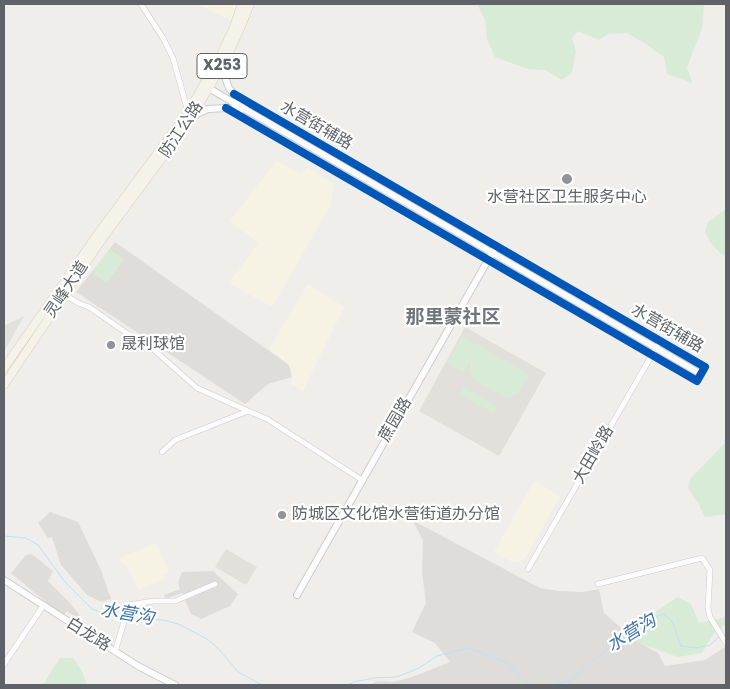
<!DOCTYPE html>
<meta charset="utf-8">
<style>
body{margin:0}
#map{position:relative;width:730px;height:689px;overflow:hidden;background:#efeeea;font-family:Poppins,sans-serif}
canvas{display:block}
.frame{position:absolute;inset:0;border:5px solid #5f6368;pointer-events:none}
</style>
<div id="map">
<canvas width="730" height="689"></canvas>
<div class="frame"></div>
</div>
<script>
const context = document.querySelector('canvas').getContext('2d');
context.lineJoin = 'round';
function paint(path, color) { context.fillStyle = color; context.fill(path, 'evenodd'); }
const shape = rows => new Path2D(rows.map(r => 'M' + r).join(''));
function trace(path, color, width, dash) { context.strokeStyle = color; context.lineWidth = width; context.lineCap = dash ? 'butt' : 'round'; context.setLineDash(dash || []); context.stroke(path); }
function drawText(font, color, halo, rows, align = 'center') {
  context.font = font + ' Poppins,"Noto Sans SC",sans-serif'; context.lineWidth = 4.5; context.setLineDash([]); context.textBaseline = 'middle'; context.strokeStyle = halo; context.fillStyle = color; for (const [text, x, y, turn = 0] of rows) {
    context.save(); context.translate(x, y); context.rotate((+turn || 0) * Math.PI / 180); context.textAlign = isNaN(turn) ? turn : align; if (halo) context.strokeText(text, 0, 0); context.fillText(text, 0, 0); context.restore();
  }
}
const commercial = shape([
 [197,4,238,4,232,21],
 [276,161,301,174,308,168,334,184,330,206,272,307,229,283,258,243,230,221],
 [308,284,344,307,303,391,291,384,292,377,289,365,269,349],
 [534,481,560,496,527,555,521,562,512,562,494,552],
 [156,543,169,572,163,574,165,579,138,590,128,568,122,563,120,558]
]);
const industrial = shape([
 [115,242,289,365,292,377,268,384,245,404,76,292],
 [50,512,78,522,101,570,111,599,102,602,87,595,61,565,52,537,48,538,38,523],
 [412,520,540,588,559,591,582,592,599,589,604,613,635,640,658,653,665,666,705,660,725,647,726,652,726,685,369,685,377,681,393,682,412,677,450,662,435,643,412,632,426,603,422,572,423,540],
 [29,554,33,555,53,571,48,581,70,603,80,616,77,618,67,611,64,616,59,613,11,573,25,556],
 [213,571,238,594,230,606,201,619,191,614,182,593,166,599,164,595,180,589,178,583,182,572]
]);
const education = shape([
 [24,316,4,352,4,326],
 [465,327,546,373,499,456,419,411],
 [226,549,257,567,246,585,215,567]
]);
const green = shape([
 [477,4,704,4,702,29,687,67,692,83,667,74,664,57,644,43,627,33,608,34,599,40,578,31,572,38,576,51,572,73,562,80,545,70,528,69,495,57,487,39,485,20],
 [726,209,726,255,721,254,710,242,705,232,708,222],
 [110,249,123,259,123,261,106,283,92,272],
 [462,336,530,375,527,380,524,378,524,386,519,393,510,397,504,397,473,379,469,371,471,360,464,372,447,363],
 [463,387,497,406,493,413,460,394],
 [726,442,726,514,705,517,698,503,688,488,691,478],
 [678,597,691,604,699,623,726,617,726,624,713,634,702,653,678,657,639,643,624,627,652,614],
 [60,658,73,658,82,671,87,685,43,685]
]);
const stream = shape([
 [4,536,26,538,38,545,65,582,92,609,105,614,123,617],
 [127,618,164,620,178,624,207,639,218,648,238,672,262,685],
 [348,685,354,682,373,678,397,677,419,668,437,656,468,648,506,662,528,683,535,685],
 [552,685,570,681,603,652,648,620,663,614,672,621,681,646,696,648,710,645,720,636]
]);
const minor = shape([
 [141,4,163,38,173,58,188,112],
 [229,109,697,381,705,367,236,95],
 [64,294,78,303,89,307,128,334,146,343,197,388,248,411],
 [162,452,175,440,248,411,267,419,362,480],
 [528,569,660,341],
 [598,584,702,558,710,570,708,608,710,617,726,643],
 [115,652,129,605,154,601,175,601,215,584],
 [4,664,43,606]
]);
const tertiary = shape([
 [226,60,226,80,229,88,244,107],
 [205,86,701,374],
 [193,118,199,113,208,109,226,108,242,110],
 [4,580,138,666,175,685],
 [297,595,496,246]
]);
const primary = shape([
 [4,368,97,235,188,112,221,55,233,29,242,4],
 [4,385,102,239,188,123,226,59,239,31,250,4]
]);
const cycleway = shape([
 [226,108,697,381,705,367,234,94]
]);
const markers = [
 [567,179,6,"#919496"],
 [111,345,5,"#919496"],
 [282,515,5,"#919496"]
];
const shields = [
 [222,66,50]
];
const shieldNames = [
 ["X253",222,66]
];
const streetNames = [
 ["水营街辅路",316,126,30],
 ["防江公路",182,130,-56],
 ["灵峰大道",67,290,-56],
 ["水营街辅路",667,329,30],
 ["蔗园路",396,420,-60],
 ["大田岭路",594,455,-60],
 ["白龙路",88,635,32]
];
const poiNames = [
 ["水营社区卫生服务中心",567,198,"center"],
 ["晟利球馆",121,345],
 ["防城区文化馆水营街道办分馆",292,515]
];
const waterNames = [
 ["水营沟",127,615,10],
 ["水营沟",632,634,-32]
];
const quarterNames = [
 ["那里蒙社区",453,318]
];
paint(commercial, '#f7f3e4');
paint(industrial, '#dfddda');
paint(education, '#e2e0da');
paint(green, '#d8ebd6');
trace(stream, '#bfe0f9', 1);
trace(minor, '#cbcccc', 6);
trace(tertiary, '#cbcccc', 8);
trace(primary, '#d7ceb8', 9);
trace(minor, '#fdfcfc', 5);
trace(tertiary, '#fdfcfc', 6);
trace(primary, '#f4f2e9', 8);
trace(cycleway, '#0057b8', 8);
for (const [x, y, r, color] of markers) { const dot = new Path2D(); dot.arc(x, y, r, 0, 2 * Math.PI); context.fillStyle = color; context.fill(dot); trace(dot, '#fff', 2); }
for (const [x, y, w] of shields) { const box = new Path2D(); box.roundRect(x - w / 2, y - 12.5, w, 25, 4); context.fillStyle = '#fff'; context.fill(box); trace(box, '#5f6368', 1); }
drawText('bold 15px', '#5f6368', null, shieldNames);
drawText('16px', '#5f6368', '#fff', streetNames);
drawText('16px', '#5f6368', '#fff', poiNames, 'left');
drawText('italic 18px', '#4174aa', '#fff', waterNames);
drawText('bold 19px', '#70757a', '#fff', quarterNames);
</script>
